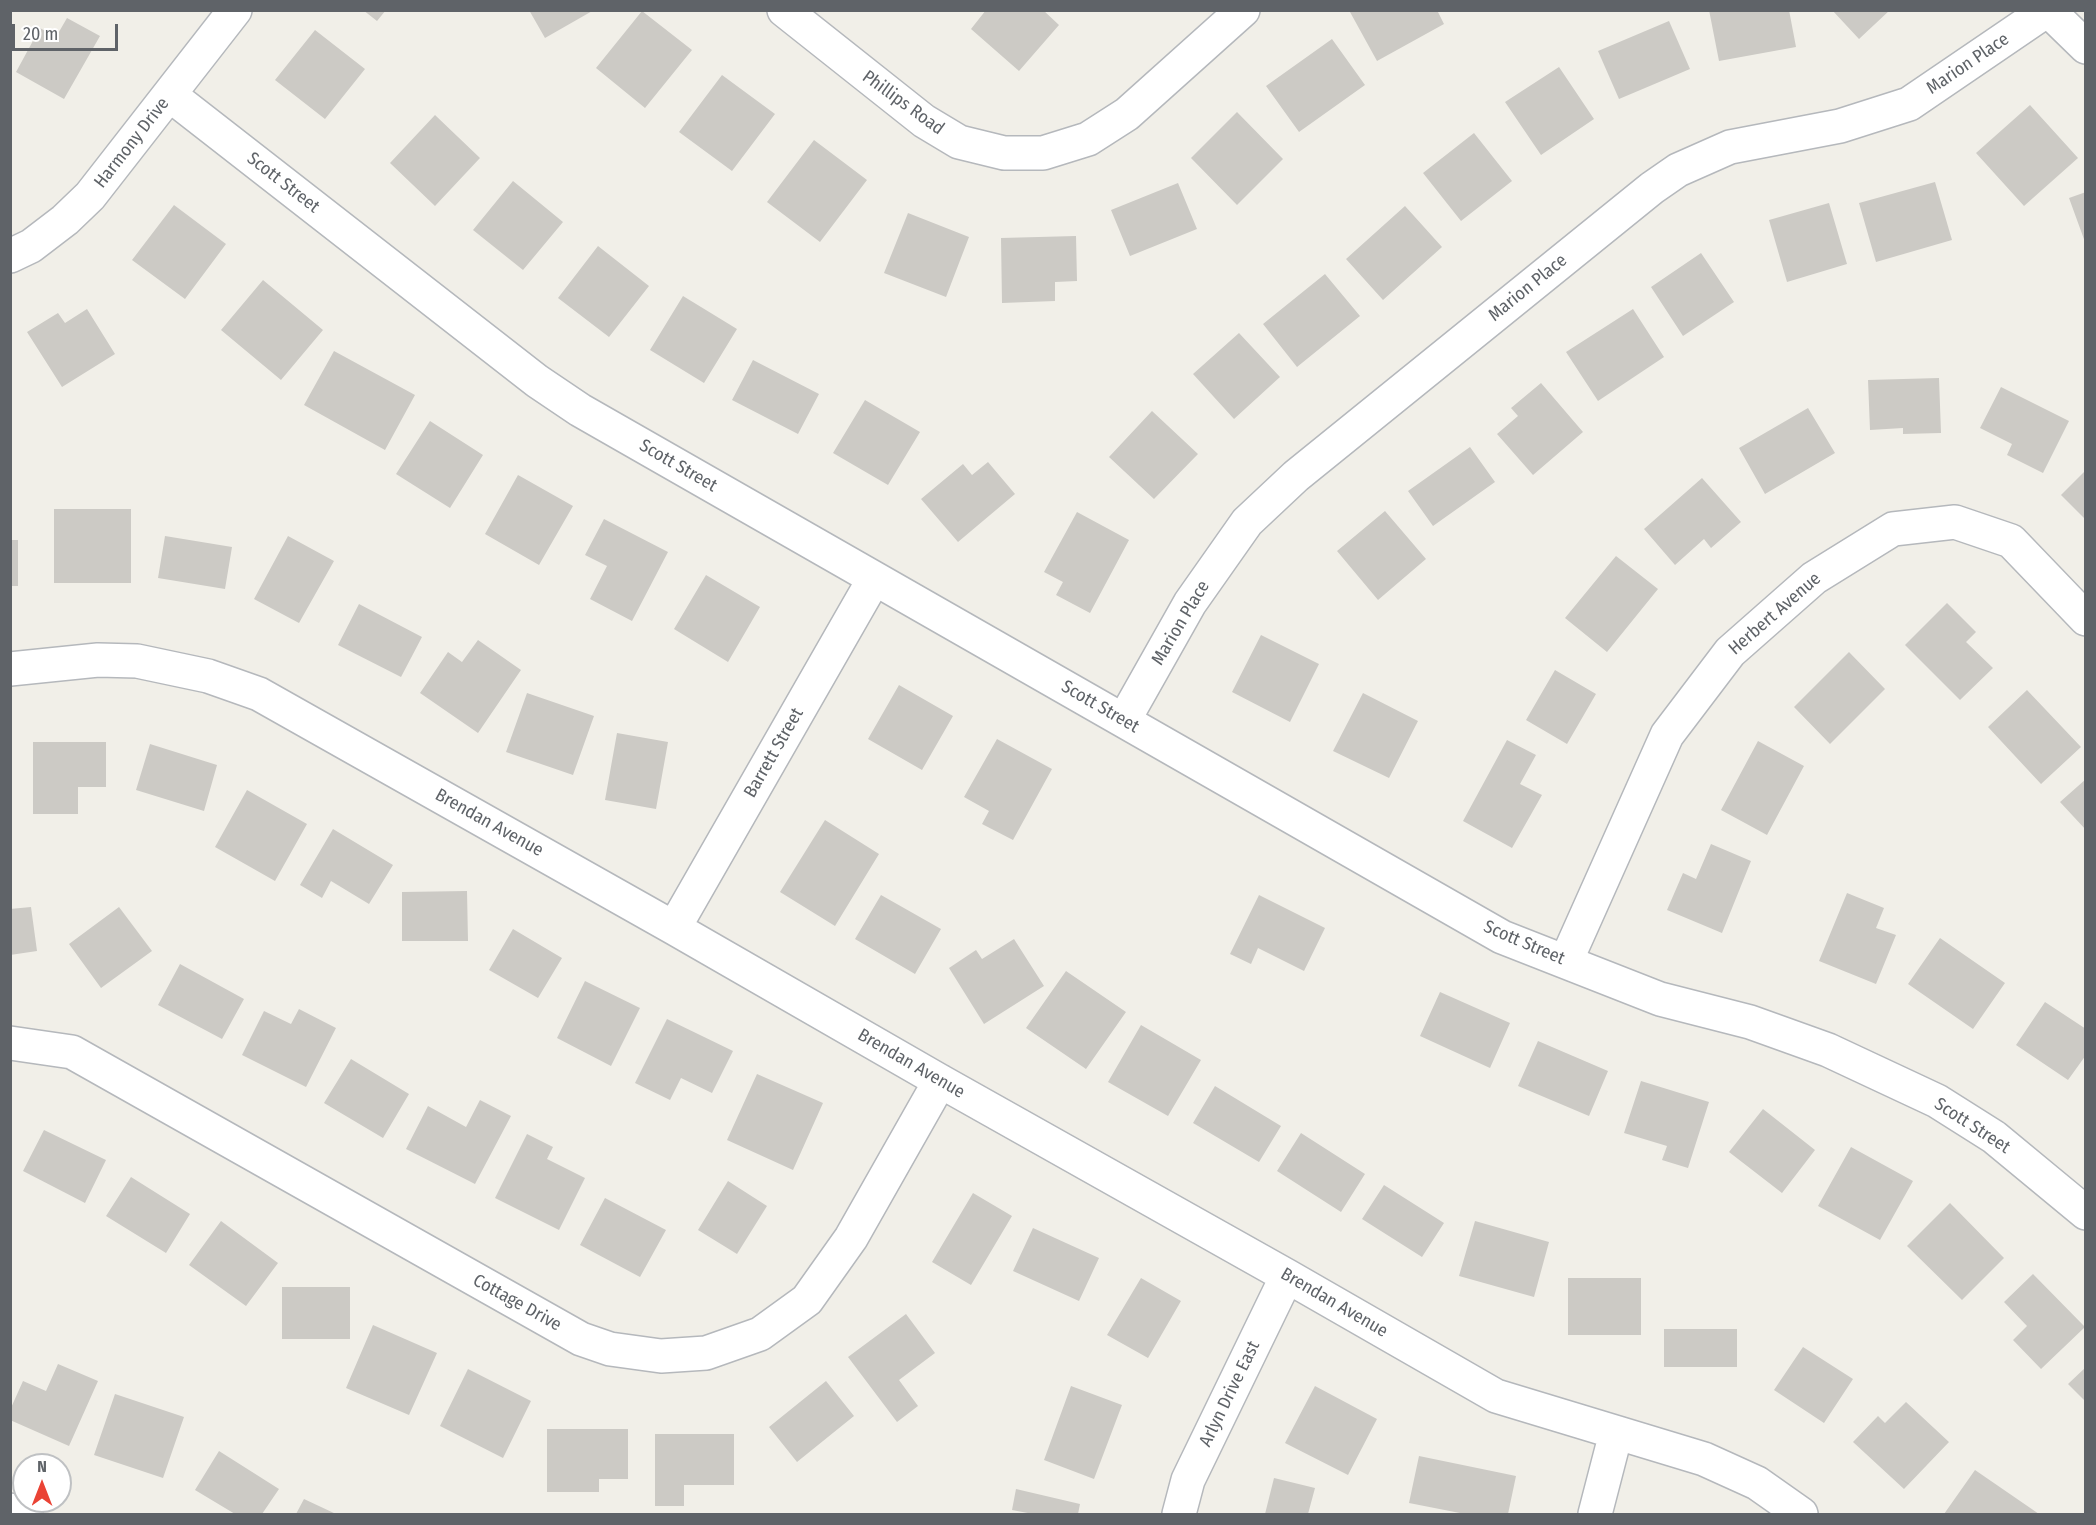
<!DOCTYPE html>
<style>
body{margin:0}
#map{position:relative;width:2096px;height:1525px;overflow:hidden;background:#f1efe8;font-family:"Fira Sans Condensed",sans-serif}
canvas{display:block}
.frame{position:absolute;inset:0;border:12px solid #5f6368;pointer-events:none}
.north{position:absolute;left:12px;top:1453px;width:60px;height:60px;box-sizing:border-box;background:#fff;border:2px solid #bfc1c3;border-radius:50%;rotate:0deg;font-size:16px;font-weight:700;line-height:24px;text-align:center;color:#5f6368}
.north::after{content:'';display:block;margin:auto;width:21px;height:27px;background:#ea4335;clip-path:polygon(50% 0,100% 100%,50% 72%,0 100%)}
.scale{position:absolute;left:12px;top:24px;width:106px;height:27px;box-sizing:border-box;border:3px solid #5f6368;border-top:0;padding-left:8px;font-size:18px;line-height:21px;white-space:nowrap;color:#5f6368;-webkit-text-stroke:4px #fff;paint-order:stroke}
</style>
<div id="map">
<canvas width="2096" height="1525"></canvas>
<div class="frame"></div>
<div class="north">N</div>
<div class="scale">20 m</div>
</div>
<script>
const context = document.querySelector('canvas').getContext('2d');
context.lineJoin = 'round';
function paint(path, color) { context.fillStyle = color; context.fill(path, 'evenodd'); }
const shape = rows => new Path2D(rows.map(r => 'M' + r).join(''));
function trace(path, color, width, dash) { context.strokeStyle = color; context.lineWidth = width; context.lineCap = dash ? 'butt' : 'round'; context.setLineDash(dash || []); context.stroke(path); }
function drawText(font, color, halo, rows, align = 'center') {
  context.font = font + ' "Fira Sans Condensed",sans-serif'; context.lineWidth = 4.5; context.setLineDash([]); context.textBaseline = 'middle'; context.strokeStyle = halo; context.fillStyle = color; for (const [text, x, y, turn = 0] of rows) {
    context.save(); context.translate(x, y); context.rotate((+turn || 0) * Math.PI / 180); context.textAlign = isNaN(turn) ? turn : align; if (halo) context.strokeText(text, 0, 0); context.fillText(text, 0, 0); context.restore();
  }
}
const building = shape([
 [363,10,386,10,377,21],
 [529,10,594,10,545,38],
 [986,10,1043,10,1059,25,1019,71,971,29],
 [1353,10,1437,10,1444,24,1377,61,1350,12],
 [1709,10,1789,10,1796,47,1719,61],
 [1832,10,1890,10,1859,39],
 [642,11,692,50,645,108,596,68],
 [67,18,100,36,64,99,16,72,40,28,56,37],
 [1669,21,1690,69,1619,99,1598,51],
 [315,30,365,69,325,119,275,80],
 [1332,39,1365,85,1299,132,1266,86],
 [1559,67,1594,119,1541,155,1505,102],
 [722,75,775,114,732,171,679,132],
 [2030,105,2078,158,2024,206,1976,153],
 [1237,112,1283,159,1237,205,1191,158],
 [435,115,480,158,435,206,390,163],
 [1474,133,1512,181,1461,221,1423,173],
 [814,140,867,180,820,242,767,202],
 [513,181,563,222,523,270,473,230],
 [1935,182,1952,240,1876,262,1859,203],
 [1178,183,1197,229,1130,256,1111,210],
 [2086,192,2086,242,2085,242,2069,198],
 [1829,203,1847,264,1787,282,1769,220],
 [174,205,226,244,185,299,132,260],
 [1405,206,1442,247,1383,300,1346,259],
 [908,213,969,237,946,297,884,273],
 [1076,236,1077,281,1055,282,1055,301,1002,303,1001,238],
 [598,246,649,286,609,337,558,298],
 [1701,253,1734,302,1683,336,1651,287],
 [1325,274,1360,316,1297,367,1263,324],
 [263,280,323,330,281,380,221,330],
 [683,296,737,329,704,383,650,350],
 [87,309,115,354,62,387,27,332,58,313,65,323],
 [1633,309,1664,357,1598,401,1566,352],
 [1239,333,1280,377,1234,419,1193,374],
 [334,351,415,395,385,450,304,405],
 [753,360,819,394,798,434,732,400],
 [1939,378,1941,433,1903,434,1903,428,1870,430,1868,380],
 [1541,383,1583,432,1533,475,1497,434,1518,416,1511,408],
 [2001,387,2069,421,2043,473,2007,455,2012,444,1980,428],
 [865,400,920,432,888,485,833,453],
 [1808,408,1835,453,1765,494,1739,448],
 [1152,411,1198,454,1154,499,1109,457],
 [430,421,483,455,450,508,396,474],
 [1470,447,1495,482,1433,526,1408,491],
 [988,462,1015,494,958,542,921,499,963,464,972,475],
 [2086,470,2086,520,2061,495],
 [518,475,573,506,539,565,485,534],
 [1702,478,1741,522,1711,548,1704,539,1675,565,1644,529],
 [54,509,131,509,131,583,54,583],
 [1385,511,1426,559,1378,600,1337,551],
 [1077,512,1129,540,1090,613,1056,595,1063,582,1044,572],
 [604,519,668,552,632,621,590,599,607,566,585,555],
 [165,536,232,547,225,589,158,578],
 [288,536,334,561,299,623,254,599],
 [10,540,18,540,18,586,10,586],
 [1616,556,1658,589,1607,652,1565,618],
 [706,575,760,607,728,662,674,629],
 [1947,603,1976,632,1966,642,1993,668,1960,700,1905,645],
 [359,604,422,637,401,677,338,645],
 [1261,635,1319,664,1290,722,1232,692],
 [478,640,521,670,478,733,420,693,448,652,462,662],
 [1849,652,1885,689,1830,744,1794,707],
 [1555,670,1596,694,1567,744,1526,720],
 [899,685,953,716,922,770,868,739],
 [2027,690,2081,747,2041,784,1988,727],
 [527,693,594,716,573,775,506,752],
 [1363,693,1418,721,1389,778,1333,751],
 [617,733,668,742,656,809,605,800],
 [997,739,1052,769,1013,840,982,824,989,811,964,797],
 [1507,740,1536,755,1520,784,1542,795,1512,848,1463,821],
 [1758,741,1804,766,1767,835,1721,810],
 [33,742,106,742,106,787,78,787,78,814,33,814],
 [150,744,217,765,204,811,136,790],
 [2086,779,2086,830,2060,802],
 [247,790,307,824,275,881,215,847],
 [825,820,879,854,835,926,780,892],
 [333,829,393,865,369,904,331,881,322,898,300,885],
 [1711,844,1751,861,1722,933,1667,910,1683,873,1696,879],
 [467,891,468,941,402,941,402,892],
 [1847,893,1884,908,1876,928,1896,935,1876,984,1819,961],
 [881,895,941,929,915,974,855,939],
 [1259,895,1325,928,1304,971,1258,948,1251,964,1230,954],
 [31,907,37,951,10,955,10,909],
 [119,907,152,951,101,988,69,944],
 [513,929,562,958,538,998,489,970],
 [1940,938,2005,983,1973,1029,1908,984],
 [1014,939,1044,986,984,1024,949,968,976,950,982,959],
 [180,964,244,999,222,1039,158,1005],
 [1066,971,1126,1012,1086,1069,1026,1028],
 [585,981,640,1008,611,1066,557,1038],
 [1440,992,1510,1023,1490,1068,1420,1036],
 [2045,1002,2086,1029,2086,1055,2068,1080,2016,1045],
 [299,1009,336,1028,306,1087,242,1055,264,1011,291,1024],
 [667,1019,733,1051,712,1093,681,1078,670,1100,635,1083],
 [1141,1025,1201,1060,1168,1116,1108,1082],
 [1538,1041,1608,1071,1589,1116,1518,1086],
 [351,1059,409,1094,383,1138,324,1103],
 [757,1074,823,1103,793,1170,727,1140],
 [1641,1081,1709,1102,1688,1168,1662,1160,1667,1146,1624,1133],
 [1215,1086,1281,1126,1259,1162,1193,1123],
 [480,1100,511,1116,475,1184,406,1149,428,1106,466,1127],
 [1763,1109,1815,1150,1782,1193,1729,1152],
 [44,1130,106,1160,85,1203,23,1171],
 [1301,1133,1365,1174,1341,1212,1277,1171],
 [527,1134,553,1147,547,1159,585,1178,559,1230,495,1198],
 [1851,1147,1913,1181,1880,1240,1818,1206],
 [131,1177,190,1214,166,1253,106,1216],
 [728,1181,767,1206,737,1254,698,1230],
 [1384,1185,1444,1223,1422,1257,1362,1219],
 [973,1193,1012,1216,971,1285,932,1262],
 [605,1198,666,1230,640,1277,580,1245],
 [1950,1203,2004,1258,1962,1300,1907,1246],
 [221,1221,278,1263,246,1306,189,1265],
 [1475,1221,1549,1242,1534,1297,1459,1276],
 [1033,1228,1099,1258,1079,1301,1013,1271],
 [2033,1274,2085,1327,2041,1369,2013,1340,2027,1326,2004,1302],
 [1141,1278,1181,1301,1148,1358,1107,1335],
 [1568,1278,1641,1278,1641,1335,1568,1335],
 [282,1287,350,1287,350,1339,282,1339],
 [906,1314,935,1353,899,1380,918,1406,897,1422,848,1357],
 [373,1325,437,1353,409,1415,346,1388],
 [1664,1329,1737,1329,1737,1367,1664,1367],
 [1803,1347,1853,1379,1824,1423,1774,1390],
 [58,1364,98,1381,69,1446,10,1420,10,1410,23,1381,46,1391],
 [2086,1367,2086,1402,2068,1384],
 [468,1369,531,1401,503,1458,440,1426],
 [826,1381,854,1416,797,1462,769,1427],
 [1071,1386,1122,1405,1094,1479,1044,1460],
 [1315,1386,1377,1419,1348,1475,1285,1443],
 [115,1394,184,1417,163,1478,94,1455],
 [1906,1402,1949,1442,1904,1489,1853,1442,1878,1416,1885,1423],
 [547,1429,628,1429,628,1479,599,1479,599,1492,547,1492],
 [655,1434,734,1434,734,1485,684,1485,684,1506,655,1506],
 [219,1451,279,1489,262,1514,235,1514,195,1490],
 [1419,1456,1516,1476,1508,1514,1465,1514,1409,1503],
 [1975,1470,2039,1514,1944,1514],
 [1274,1478,1315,1488,1308,1514,1265,1514],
 [1016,1489,1080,1504,1078,1514,1033,1514,1012,1510],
 [304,1499,336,1514,296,1514]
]);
const minor = shape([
 [784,10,924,121,959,142,1004,153,1043,153,1088,139,1127,114,1243,10],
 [2048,10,2086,47],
 [170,95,537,381,580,410,1502,937,1660,999,1750,1022,1828,1050,1937,1101,1994,1137,2086,1213],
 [10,256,31,246,65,220,90,196,235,10],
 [10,669,98,660,137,661,208,676,259,694,674,928,940,1081,1287,1276,1496,1396,1704,1459,1757,1483,1801,1514],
 [1124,720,1190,603,1247,522,1296,476,1652,188,1678,170,1730,147,1840,126,1909,104,2047,10],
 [674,928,874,579],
 [1566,961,1667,735,1730,652,1814,578,1893,529,1955,522,2011,541,2086,619],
 [10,1043,72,1052,581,1339,610,1349,661,1356,706,1353,760,1334,807,1300,851,1238,940,1081],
 [10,1510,26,1514],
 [1179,1514,1188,1480,1287,1276],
 [1595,1514,1616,1433]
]);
const streetNames = [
 ["Marion Place",1968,64,-34],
 ["Phillips Road",903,103,36],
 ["Harmony Drive",132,143,-52],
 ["Scott Street",283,183,38],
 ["Marion Place",1528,288,-39],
 ["Scott Street",678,466,30],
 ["Herbert Avenue",1775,614,-41],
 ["Marion Place",1181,623,-59],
 ["Scott Street",1100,707,30],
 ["Barrett Street",774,753,-60],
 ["Brendan Avenue",489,823,29],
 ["Scott Street",1524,943,23],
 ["Brendan Avenue",911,1064,30],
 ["Scott Street",1972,1126,33],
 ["Cottage Drive",517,1303,29],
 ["Brendan Avenue",1334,1303,30],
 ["Arlyn Drive East",1230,1394,-64]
];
paint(building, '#cccac5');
trace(minor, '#b5b8bc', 36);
trace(minor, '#fff', 33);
drawText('18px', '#5f6368', '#fff', streetNames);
</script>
